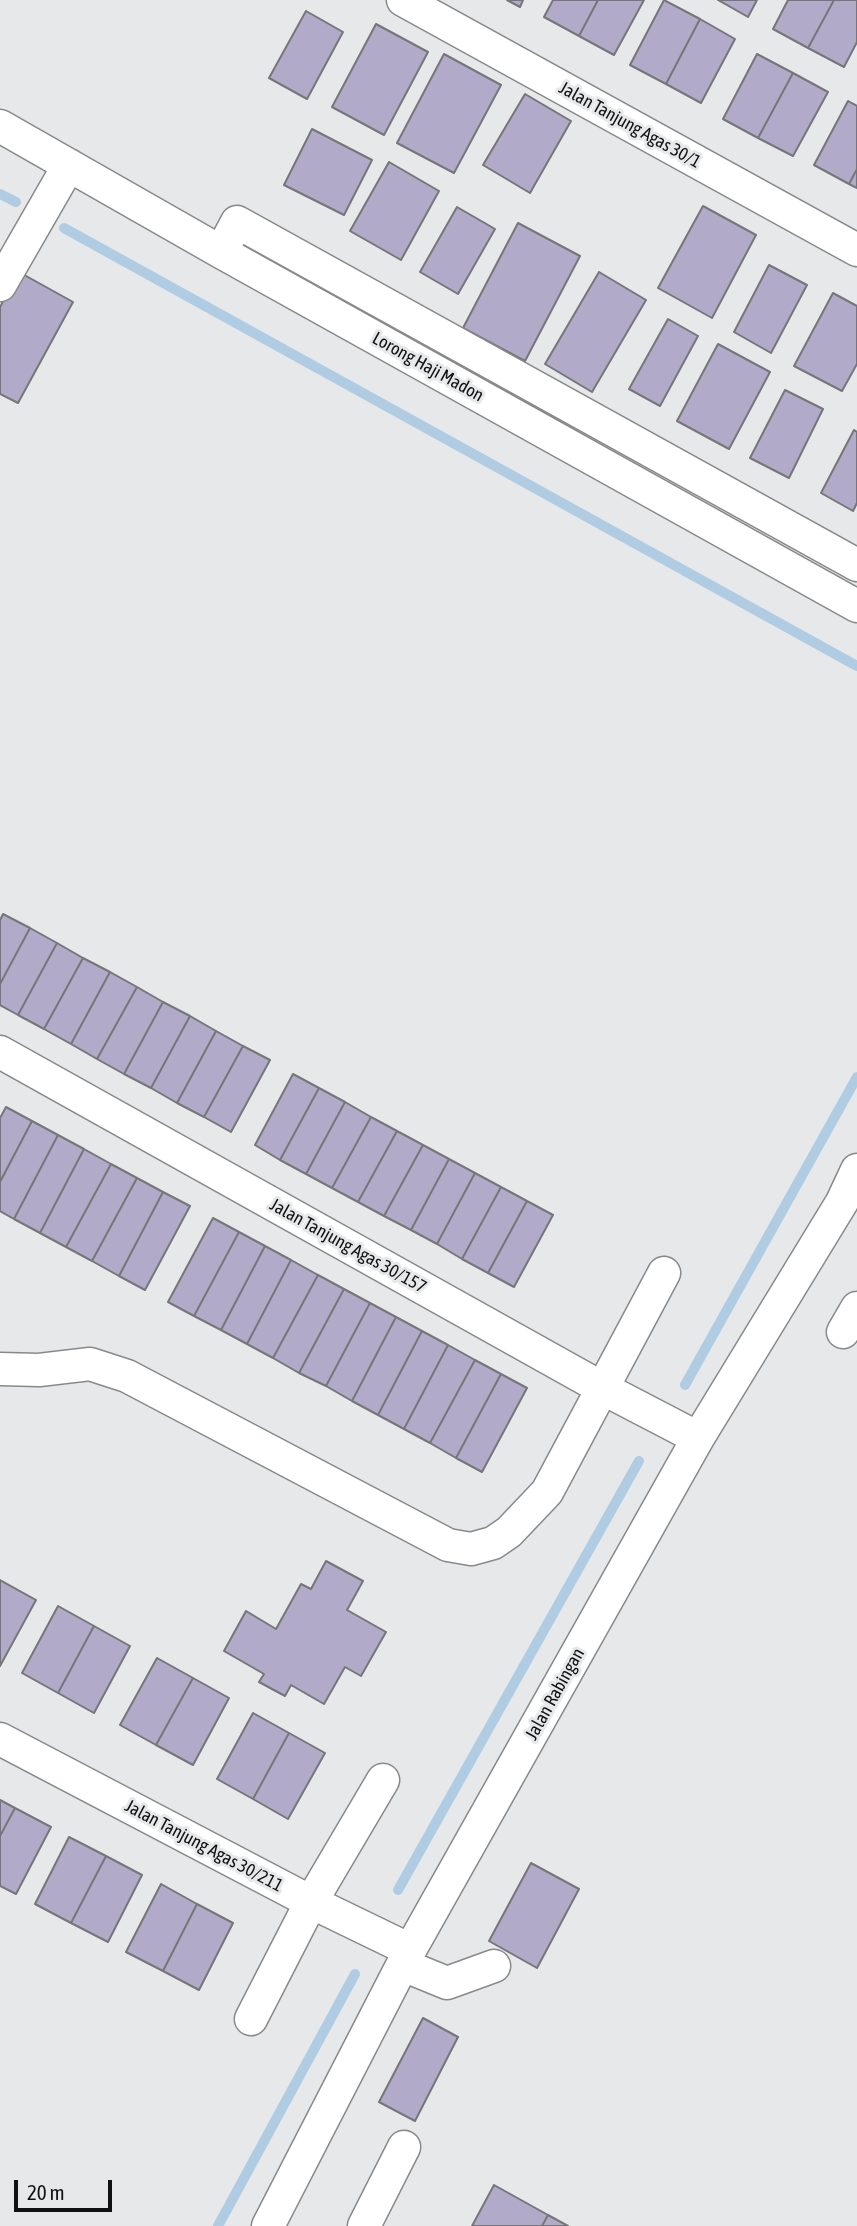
<!DOCTYPE html>
<style>
body{margin:0}
#map{position:relative;width:857px;height:2226px;overflow:hidden;background:#e7e8ea;font-family:"Asap Condensed",sans-serif}
canvas{display:block}
.scale{position:absolute;left:14px;top:2180px;width:98px;height:32px;box-sizing:border-box;border:4px solid #101111;border-top:0;padding-left:9px;font-size:21px;line-height:24px;white-space:nowrap;color:#101111;-webkit-text-stroke:5px #e7e8ea;paint-order:stroke}
</style>
<div id="map">
<canvas width="857" height="2226"></canvas>
<div class="scale">20 m</div>
</div>
<script>
const context = document.querySelector('canvas').getContext('2d');
context.lineJoin = 'round';
const shape = rows => new Path2D(rows.map(r => 'M' + r).join(''));
function trace(path, color, width, dash) { context.strokeStyle = color; context.lineWidth = width; context.lineCap = dash ? 'butt' : 'round'; context.setLineDash(dash || []); context.stroke(path); }
function paint(path, color) { context.fillStyle = color; context.fill(path, 'evenodd'); }
function drawText(font, color, halo, rows, align = 'center') {
  context.font = font + ' "Asap Condensed",sans-serif'; context.lineWidth = 6; context.setLineDash([]); context.textBaseline = 'middle'; context.strokeStyle = halo; context.fillStyle = color; for (const [text, x, y, turn = 0] of rows) {
    context.save(); context.translate(x, y); context.rotate((+turn || 0) * Math.PI / 180); context.textAlign = isNaN(turn) ? turn : align; if (halo) context.strokeText(text, 0, 0); context.fillText(text, 0, 0); context.restore();
  }
}
const stream = shape([
 [0,194,16,202],
 [64,228,857,666],
 [685,1385,857,1077],
 [398,1890,639,1461],
 [218,2226,355,1974]
]);
const building = shape([
 [507,0,523,0,520,7,507,0],
 [553,0,598,0,579,36,544,17,553,0],
 [598,0,644,0,614,55,579,36,598,0],
 [664,0,700,19,666,84,630,65,664,0],
 [718,0,757,0,748,17,718,0],
 [788,0,834,0,808,48,773,29,788,0],
 [834,0,857,0,857,42,844,67,808,48,834,0],
 [306,11,343,32,307,99,269,78,306,11],
 [700,19,735,39,701,103,666,84,700,19],
 [376,24,428,52,384,135,332,107,376,24],
 [444,54,501,85,454,173,397,143,444,54],
 [757,54,793,73,758,138,723,119,757,54],
 [793,73,828,92,793,156,758,138,793,73],
 [525,94,571,121,530,193,483,165,525,94],
 [848,101,857,106,857,169,849,184,814,165,848,101],
 [312,129,372,160,344,215,284,185,312,129],
 [389,162,439,191,401,260,350,231,389,162],
 [857,169,857,188,849,184,857,169],
 [703,206,756,235,712,318,658,288,703,206],
 [457,207,495,229,458,294,420,272,457,207],
 [518,223,580,256,525,361,463,328,518,223],
 [769,265,807,285,771,353,734,332,769,265],
 [19,272,73,302,18,403,0,394,0,307,19,272],
 [599,272,646,300,592,392,545,364,599,272],
 [833,293,857,306,857,364,842,391,794,366,833,293],
 [668,319,698,336,660,406,629,389,668,319],
 [718,344,770,372,729,449,677,421,718,344],
 [785,390,823,409,789,478,750,458,785,390],
 [854,430,857,432,857,503,853,511,821,493,854,430],
 [3,914,30,928,0,984,0,920,3,914],
 [30,928,57,943,18,1015,0,1005,0,984,30,928],
 [57,943,83,958,44,1029,18,1015,57,943],
 [83,958,110,972,71,1044,44,1029,83,958],
 [110,972,137,987,97,1059,71,1044,110,972],
 [137,987,163,1002,124,1074,97,1059,137,987],
 [163,1002,190,1016,151,1088,124,1074,163,1002],
 [190,1016,216,1031,177,1103,151,1088,190,1016],
 [216,1031,243,1046,204,1117,177,1103,216,1031],
 [243,1046,270,1060,231,1132,204,1117,243,1046],
 [293,1074,319,1088,280,1160,255,1145,293,1074],
 [319,1088,345,1102,306,1174,280,1160,319,1088],
 [345,1102,371,1117,332,1188,306,1174,345,1102],
 [6,1107,32,1121,0,1182,0,1118,6,1107],
 [371,1117,397,1131,358,1202,332,1188,371,1117],
 [32,1121,58,1135,14,1219,0,1211,0,1182,32,1121],
 [397,1131,423,1145,384,1216,358,1202,397,1131],
 [58,1135,84,1149,40,1233,14,1219,58,1135],
 [423,1145,449,1159,411,1230,384,1216,423,1145],
 [84,1149,111,1164,66,1247,40,1233,84,1149],
 [449,1159,475,1173,437,1244,411,1230,449,1159],
 [111,1164,137,1178,92,1261,66,1247,111,1164],
 [475,1173,501,1187,462,1259,437,1244,475,1173],
 [137,1178,163,1192,119,1276,92,1261,137,1178],
 [501,1187,527,1201,488,1273,462,1259,501,1187],
 [163,1192,190,1206,145,1290,119,1276,163,1192],
 [527,1201,553,1215,514,1287,488,1273,527,1201],
 [213,1218,239,1232,194,1316,168,1302,213,1218],
 [239,1232,265,1246,221,1330,194,1316,239,1232],
 [265,1246,291,1260,247,1344,221,1330,265,1246],
 [291,1260,318,1275,273,1358,247,1344,291,1260],
 [318,1275,344,1289,299,1373,273,1358,318,1275],
 [344,1289,370,1303,326,1386,299,1373,344,1289],
 [370,1303,396,1317,352,1401,326,1386,370,1303],
 [396,1317,422,1331,378,1415,352,1401,396,1317],
 [422,1331,448,1345,404,1429,378,1415,422,1331],
 [448,1345,475,1360,430,1443,404,1429,448,1345],
 [475,1360,501,1374,456,1458,430,1443,475,1360],
 [501,1374,527,1388,482,1472,456,1458,501,1374],
 [326,1561,363,1581,347,1610,386,1632,361,1676,345,1667,324,1704,291,1685,285,1696,259,1682,264,1674,224,1651,246,1611,276,1629,301,1584,311,1589,326,1561],
 [0,1580,36,1600,0,1666,0,1580],
 [58,1606,94,1626,58,1693,22,1673,58,1606],
 [94,1626,130,1646,94,1713,58,1693,94,1626],
 [157,1658,193,1678,156,1745,120,1725,157,1658],
 [193,1678,229,1698,193,1765,156,1745,193,1678],
 [253,1713,289,1733,253,1799,217,1779,253,1713],
 [289,1733,325,1753,288,1819,253,1799,289,1733],
 [0,1800,15,1808,0,1836,0,1800],
 [15,1808,51,1827,16,1894,0,1886,0,1836,15,1808],
 [69,1837,106,1856,71,1923,35,1904,69,1837],
 [106,1856,142,1875,108,1942,71,1923,106,1856],
 [531,1863,579,1889,537,1968,489,1941,531,1863],
 [161,1884,197,1904,163,1971,126,1952,161,1884],
 [197,1904,233,1923,199,1990,163,1971,197,1904],
 [423,2018,458,2037,415,2121,379,2102,423,2018],
 [494,2185,548,2215,542,2226,472,2226,494,2185],
 [548,2215,568,2226,542,2226,548,2215]
]);
const minor = shape([
 [403,0,857,250],
 [0,126,221,252,857,606],
 [221,252,237,222,857,565],
 [0,285,69,165],
 [0,1052,602,1388,698,1438],
 [843,1332,857,1308],
 [0,1369,39,1370,90,1364,127,1376,448,1545,471,1549,493,1543,509,1532,547,1492,664,1273],
 [0,1739,311,1902,410,1950],
 [403,1965,447,1983,494,1966],
 [251,2019,311,1902,383,1780],
 [268,2226,410,1950,698,1438,842,1202,857,1170],
 [364,2226,404,2147]
]);
const streetNames = [
 ["Jalan Tanjung Agas 30/1",630,125,29],
 ["Lorong Haji Madon",428,367,29],
 ["Jalan Tanjung Agas 30/157",348,1246,29],
 ["Jalan Rabingan",555,1694,-61],
 ["Jalan Tanjung Agas 30/211",204,1846,28]
];
trace(stream, '#b0cce3', 10);
paint(building, '#b1aac9');
trace(building, '#767678', 2);
trace(minor, '#88898b', 35);
trace(minor, '#fff', 32);
drawText('18px', '#101111', '#e7e8ea', streetNames);
</script>
